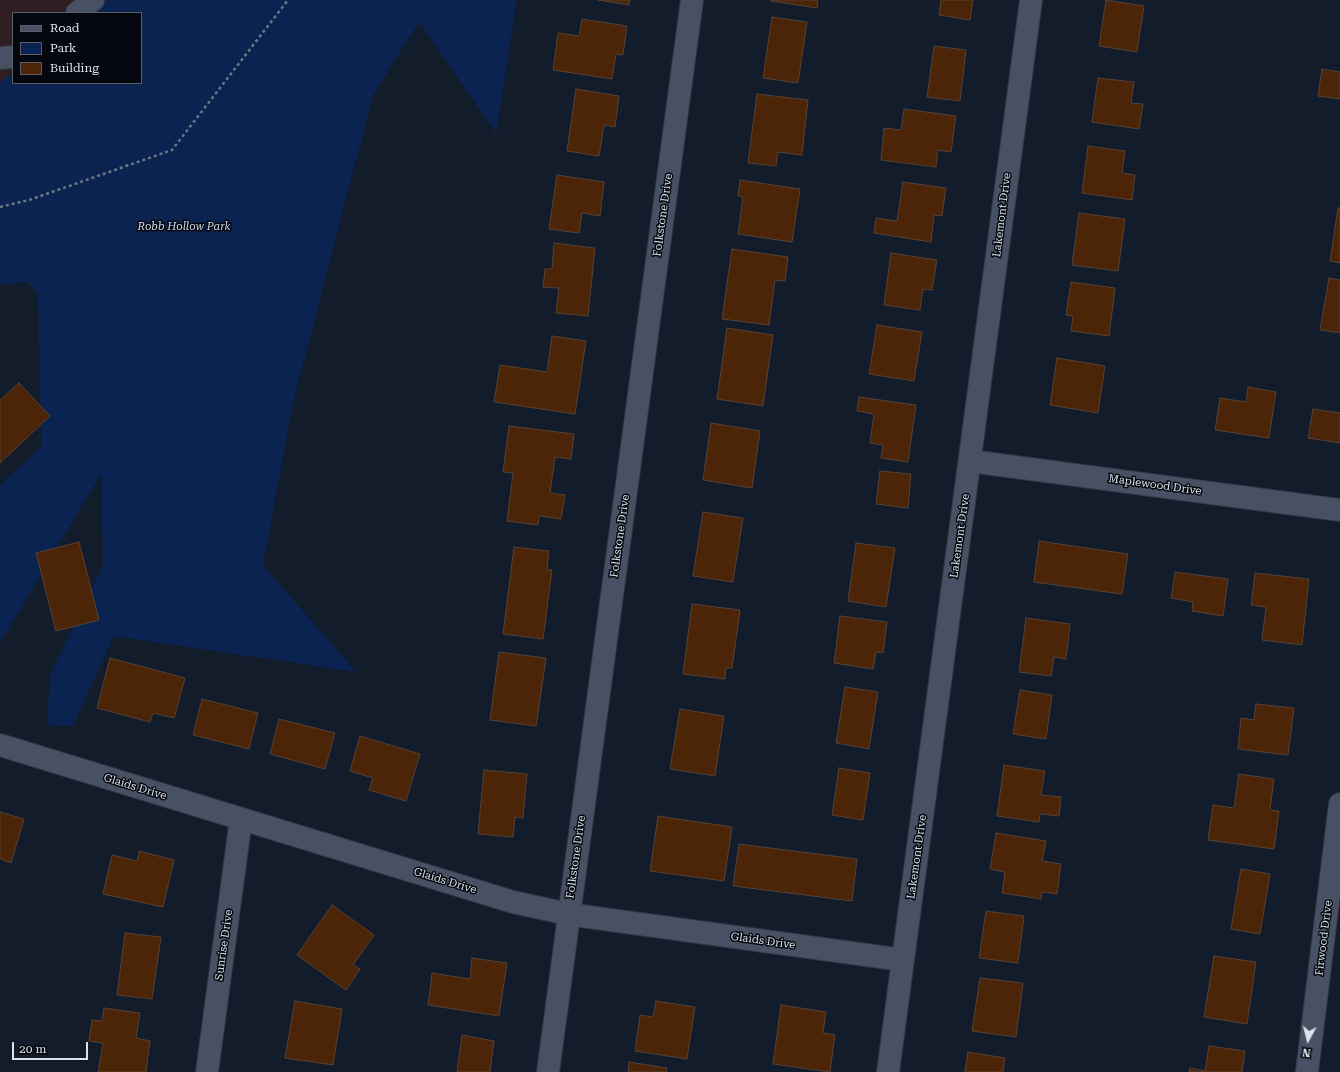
<!DOCTYPE html>
<style>
body{margin:0}
#map{position:relative;width:1340px;height:1072px;overflow:hidden;background:#131c2b;font-family:"Roboto Serif",serif}
canvas{display:block}
.legend{position:absolute;left:12px;top:12px;width:130px;height:72px;box-sizing:border-box;background:#04070d;border:1px solid #5a5f67;margin:0;padding:5px 7px;list-style:none;font-size:12px;color:#dce3ed}
.legend li{display:flex;align-items:center;gap:8px;height:20px}
.legend b{width:20px;border:1px solid #5a5f67}
.north{position:absolute;left:1288px;top:1020px;width:40px;height:40px;-webkit-text-stroke:3px #04070d;paint-order:stroke;rotate:187deg;font-size:11px;font-weight:700;line-height:16px;text-align:center;color:#dce3ed}
.north::after{content:'';display:block;margin:auto;width:14px;height:18px;background:#dce3ed;clip-path:polygon(50% 0,100% 100%,50% 72%,0 100%)}
.scale{position:absolute;left:12px;top:1042px;width:76px;height:18px;box-sizing:border-box;border:2px solid #dce3ed;border-top:0;padding-left:5px;font-size:12px;line-height:14px;white-space:nowrap;color:#dce3ed;-webkit-text-stroke:3px #04070d;paint-order:stroke}
</style>
<div id="map">
<canvas width="1340" height="1072"></canvas>
<ul class="legend">
<li><b style="height:5px;background:#475163"></b>Road</li>
<li><b style="height:11px;background:#0b2350"></b>Park</li>
<li><b style="height:11px;background:#4c2508"></b>Building</li>
</ul>
<div class="north">N</div>
<div class="scale">20 m</div>
</div>
<script>
const context = document.querySelector('canvas').getContext('2d');
context.lineJoin = 'round';
function paint(path, color) { context.fillStyle = color; context.fill(path, 'evenodd'); }
const shape = rows => new Path2D(rows.map(r => 'M' + r).join(''));
function trace(path, color, width, dash) { context.strokeStyle = color; context.lineWidth = width; context.lineCap = dash ? 'butt' : 'round'; context.setLineDash(dash || []); context.stroke(path); }
function drawText(font, color, halo, rows, align = 'center') {
  context.font = font + ' "Roboto Serif",serif'; context.lineWidth = 3; context.setLineDash([]); context.textBaseline = 'middle'; context.strokeStyle = halo; context.fillStyle = color; for (const [text, x, y, turn = 0] of rows) {
    context.save(); context.translate(x, y); context.rotate((+turn || 0) * Math.PI / 180); context.textAlign = isNaN(turn) ? turn : align; if (halo) context.strokeText(text, 0, 0); context.fillText(text, 0, 0); context.restore();
  }
}
const industrial = shape([
 [0,0,120,0,101,13,13,13,13,73,0,82]
]);
const green = shape([
 [108,0,517,0,496,133,419,22,373,95,293,403,263,565,356,672,114,636,73,726,47,725,50,675,103,566,101,474,0,643,0,485,41,447,38,293,27,282,0,285,0,82,13,73,13,83,141,83,141,13,93,13]
]);
const building = shape([
 [598,0,630,0,629,5,598,0],
 [771,0,818,0,817,8,771,1,771,0],
 [941,0,973,0,970,20,939,15,941,0],
 [1106,0,1144,6,1137,52,1099,46,1106,0],
 [772,17,807,22,798,83,763,78,772,17],
 [582,19,627,26,623,55,616,54,612,79,553,70,558,33,579,36,582,19],
 [934,46,966,50,960,101,927,97,934,46],
 [1322,69,1340,72,1340,99,1318,96,1322,69],
 [1098,78,1134,82,1131,103,1143,104,1139,129,1092,122,1098,78],
 [576,89,619,96,615,127,604,125,599,156,567,151,576,89],
 [757,94,808,100,802,155,778,152,776,166,748,163,757,94],
 [904,109,956,116,951,152,938,150,936,167,881,160,884,128,901,130,904,109],
 [1088,146,1125,151,1122,173,1135,175,1132,200,1082,193,1088,146],
 [557,175,604,182,600,216,582,213,579,233,549,229,557,175],
 [740,180,800,189,792,242,738,234,743,197,738,196,740,180],
 [903,182,946,188,942,216,934,215,931,242,874,233,876,218,897,221,903,182],
 [1338,208,1340,208,1340,263,1330,261,1338,208],
 [1079,213,1125,219,1118,271,1072,265,1079,213],
 [554,243,595,248,588,316,556,313,559,288,543,287,545,269,552,269,554,243],
 [732,249,788,257,785,281,775,280,769,325,722,319,732,249],
 [891,253,937,260,932,290,923,289,920,310,884,305,891,253],
 [1329,278,1340,280,1340,333,1320,330,1329,278],
 [1071,282,1115,288,1109,336,1071,331,1073,316,1066,315,1071,282],
 [877,325,922,332,914,381,869,374,877,325],
 [727,328,773,335,763,406,717,399,727,328],
 [552,336,586,341,575,414,494,402,500,365,547,372,552,336],
 [1057,358,1105,366,1098,413,1050,405,1057,358],
 [19,383,50,416,0,463,0,400,19,383],
 [1248,387,1276,392,1269,438,1215,430,1220,398,1246,402,1248,387],
 [859,397,916,405,908,462,881,458,883,445,870,443,874,414,857,411,859,397],
 [1313,409,1340,413,1340,443,1308,438,1313,409],
 [711,423,760,431,752,488,703,480,711,423],
 [509,426,574,434,571,459,555,457,550,493,565,495,561,519,539,516,538,525,507,521,513,473,503,472,509,426],
 [880,471,911,474,908,508,876,504,880,471],
 [703,512,743,518,733,582,693,576,703,512],
 [1039,541,1128,554,1122,594,1034,582,1039,541],
 [79,542,99,620,56,631,36,553,79,542],
 [856,543,895,548,886,607,848,601,856,543],
 [514,547,549,551,547,570,552,570,543,639,503,634,514,547],
 [1175,572,1228,579,1223,616,1192,611,1193,602,1171,598,1175,572],
 [1255,573,1309,579,1302,645,1262,640,1266,607,1251,605,1255,573],
 [692,604,740,610,732,668,726,668,725,679,683,674,692,604],
 [840,616,887,622,883,653,876,652,873,669,834,663,840,616],
 [1026,618,1070,624,1066,659,1054,657,1051,676,1019,672,1026,618],
 [499,652,546,658,536,726,490,720,499,652],
 [110,658,185,678,174,718,153,713,150,722,97,708,110,658],
 [845,687,878,692,869,749,836,743,845,687],
 [1020,690,1052,695,1046,739,1013,734,1020,690],
 [202,699,258,713,249,749,193,735,202,699],
 [1256,704,1294,708,1288,755,1238,749,1241,718,1254,720,1256,704],
 [680,709,724,716,715,776,670,769,680,709],
 [279,719,335,733,325,769,270,754,279,719],
 [360,736,420,754,406,801,369,790,373,778,350,771,360,736],
 [1004,765,1045,771,1041,795,1061,797,1059,816,1040,814,1039,822,997,816,1004,765],
 [839,768,870,773,863,820,832,815,839,768],
 [484,770,527,774,523,818,515,817,513,837,478,834,484,770],
 [1239,774,1274,779,1270,810,1279,811,1274,849,1208,840,1213,805,1234,808,1239,774],
 [0,812,24,819,11,863,0,859,0,812],
 [658,816,732,827,724,881,650,871,658,816],
 [996,833,1046,841,1042,861,1061,864,1057,894,1042,892,1041,899,1002,893,1005,872,990,869,996,833],
 [739,844,857,859,852,901,733,886,739,844],
 [139,851,174,860,163,907,103,894,112,855,137,861,139,851],
 [1241,869,1270,874,1260,934,1231,929,1241,869],
 [332,905,374,935,353,965,360,969,346,990,297,955,332,905],
 [986,911,1024,916,1018,963,979,958,986,911],
 [125,933,161,937,152,999,117,995,125,933],
 [1214,956,1256,962,1247,1024,1204,1017,1214,956],
 [472,958,507,963,499,1016,428,1005,432,973,470,979,472,958],
 [980,978,1023,983,1016,1037,972,1031,980,978],
 [295,1001,342,1009,333,1065,285,1058,295,1001],
 [656,1001,695,1007,687,1059,635,1051,640,1015,653,1017,656,1001],
 [781,1005,826,1012,823,1033,835,1035,830,1072,773,1064,781,1005],
 [104,1008,140,1013,136,1038,150,1041,146,1072,98,1072,103,1043,89,1041,92,1020,102,1021,104,1008],
 [462,1035,494,1041,490,1072,457,1072,462,1035],
 [1209,1046,1245,1051,1242,1072,1189,1072,1190,1068,1205,1071,1209,1046],
 [968,1052,1005,1058,1003,1072,965,1072,968,1052],
 [629,1062,667,1068,666,1072,628,1072,629,1062]
]);
const path = shape([
 [0,207,29,200,172,150,288,0]
]);
const minor = shape([
 [77,13,93,0],
 [0,58,13,57],
 [970,461,1340,510],
 [0,745,513,902,568,914,596,918,903,960],
 [207,1072,241,819],
 [548,1072,692,0],
 [888,1072,1031,0],
 [1307,1072,1340,804]
]);
const streetNames = [
 ["Folkstone Drive",663,215,-82],
 ["Lakemont Drive",1002,215,-83],
 ["Maplewood Drive",1155,485,8],
 ["Folkstone Drive",620,536,-82],
 ["Lakemont Drive",960,536,-82],
 ["Glaids Drive",135,787,17],
 ["Folkstone Drive",576,857,-82],
 ["Lakemont Drive",917,857,-82],
 ["Glaids Drive",445,881,17],
 ["Firwood Drive",1324,938,-83],
 ["Glaids Drive",763,941,8],
 ["Sunrise Drive",224,945,-82]
];
const parkNames = [
 ["Robb Hollow Park",184,227]
];
paint(industrial, '#2f1d22');
paint(green, '#0b2350');
paint(building, '#4c2508');
trace(building, '#554237', 1);
trace(minor, '#323743', 24);
trace(path, '#6e7683', 2.5, [3, 3]);
trace(minor, '#475163', 22);
drawText('11px', '#dce3ed', '#04070d', streetNames);
drawText('italic 11px', '#d0dcef', '#04070d', parkNames);
</script>
